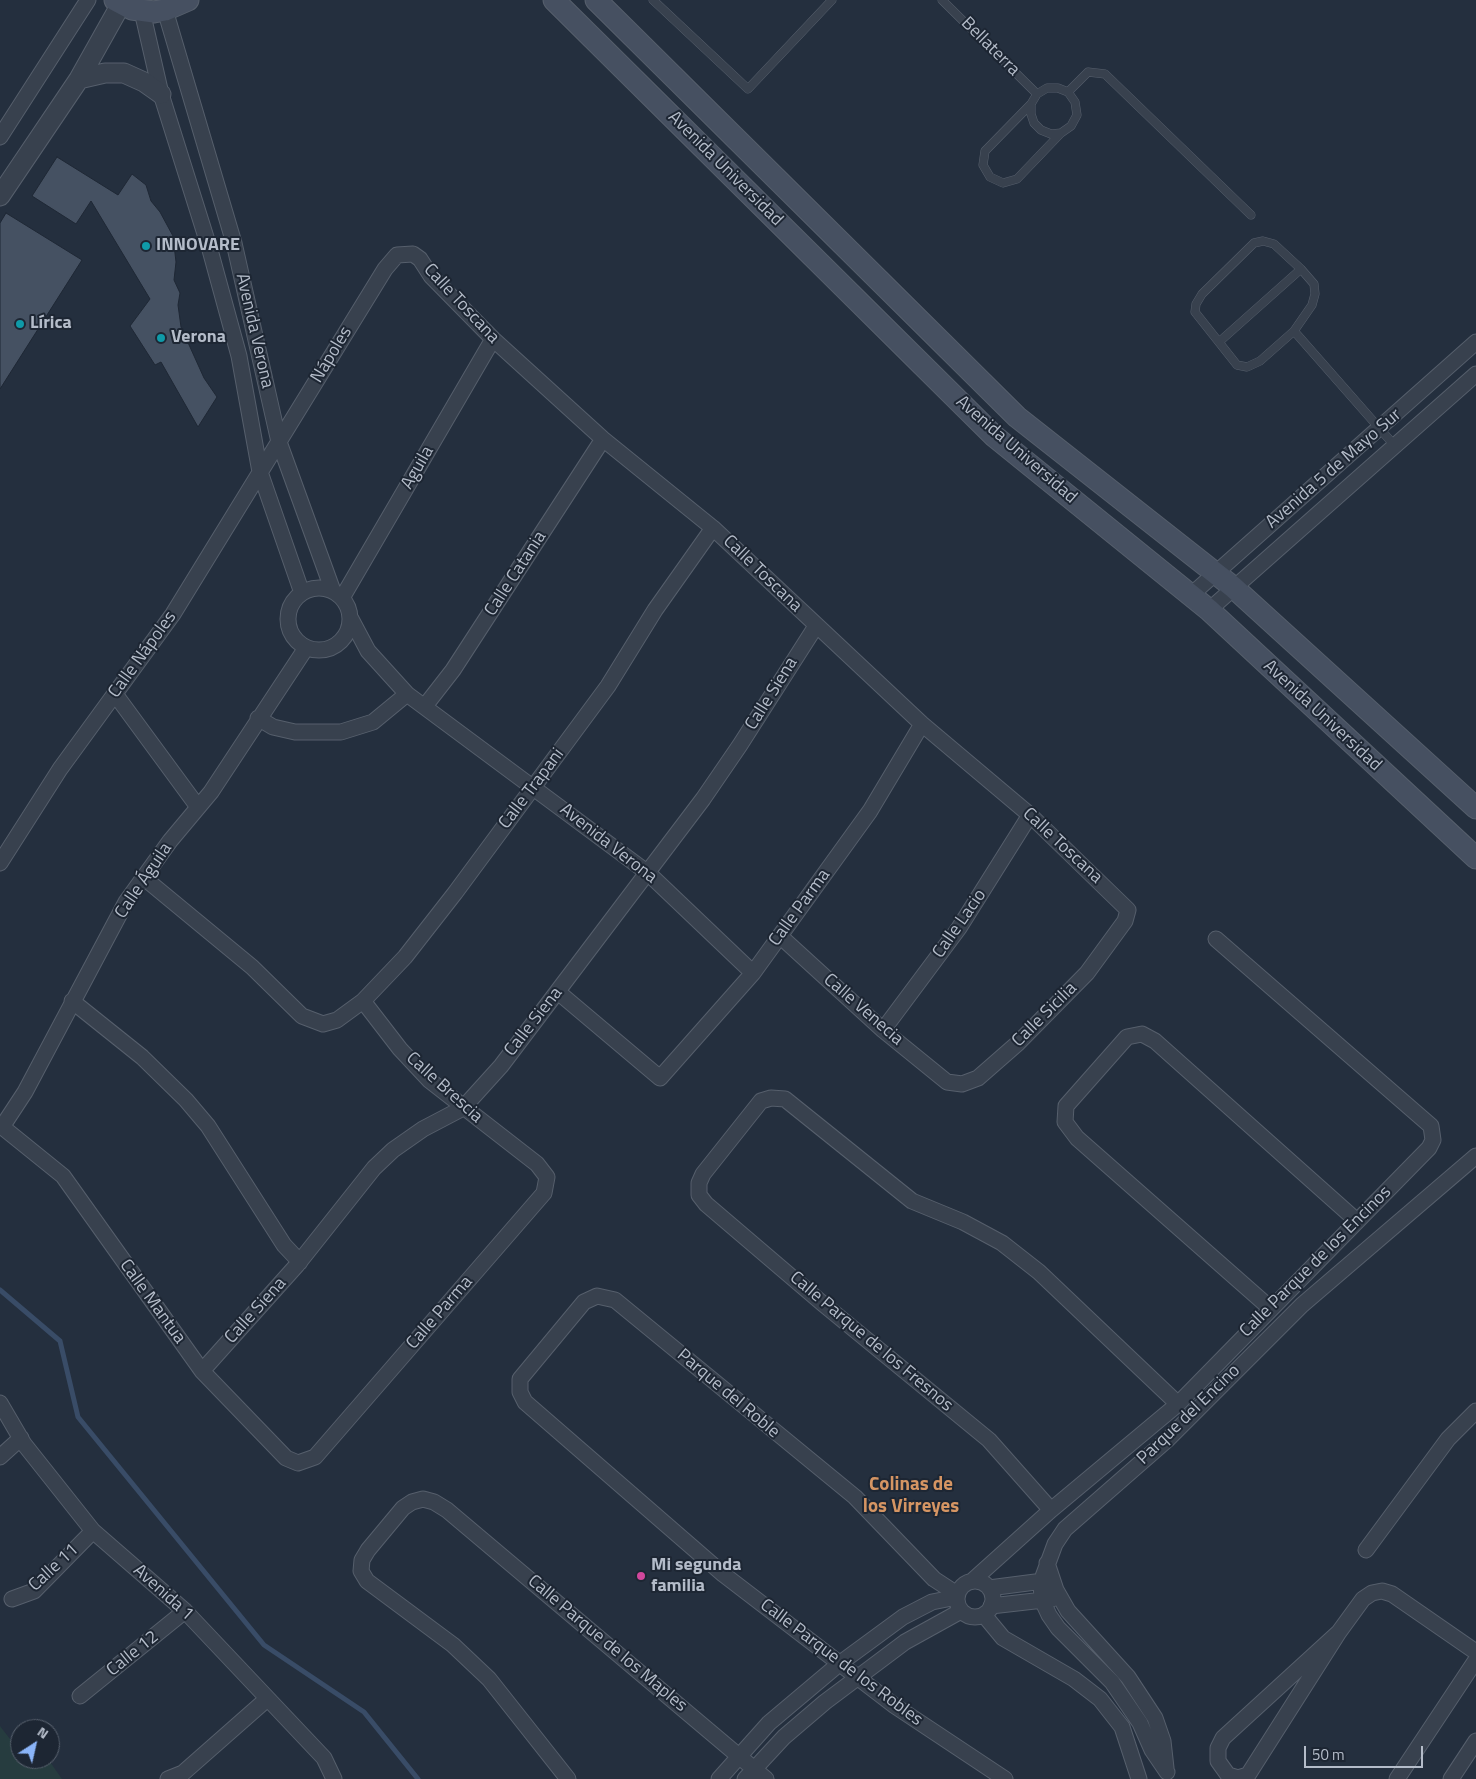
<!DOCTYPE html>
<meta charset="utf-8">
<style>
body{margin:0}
#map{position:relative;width:1476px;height:1779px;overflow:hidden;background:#242f3e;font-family:"Titillium Web",sans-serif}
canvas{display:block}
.north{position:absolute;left:10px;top:1719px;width:50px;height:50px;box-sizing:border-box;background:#1d2633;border:1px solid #59626f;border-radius:50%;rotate:35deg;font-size:14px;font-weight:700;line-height:20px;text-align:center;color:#b4bcc9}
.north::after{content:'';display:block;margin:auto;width:18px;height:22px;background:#8ab4f8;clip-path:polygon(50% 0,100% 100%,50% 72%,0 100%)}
.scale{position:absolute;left:1304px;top:1746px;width:119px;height:22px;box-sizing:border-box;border:2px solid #b4bcc9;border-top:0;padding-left:6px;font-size:15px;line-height:18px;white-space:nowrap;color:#b4bcc9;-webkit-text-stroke:4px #1d2633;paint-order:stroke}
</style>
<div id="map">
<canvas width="1476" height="1779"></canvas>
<div class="north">N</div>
<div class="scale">50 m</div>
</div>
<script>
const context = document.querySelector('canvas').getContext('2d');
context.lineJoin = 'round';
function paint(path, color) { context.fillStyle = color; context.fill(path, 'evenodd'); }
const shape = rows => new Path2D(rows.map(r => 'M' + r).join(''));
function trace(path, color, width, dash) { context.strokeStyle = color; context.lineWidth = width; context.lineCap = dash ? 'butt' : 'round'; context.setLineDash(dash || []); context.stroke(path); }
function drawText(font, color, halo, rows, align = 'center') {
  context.font = font + ' "Titillium Web",sans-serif'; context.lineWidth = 4; context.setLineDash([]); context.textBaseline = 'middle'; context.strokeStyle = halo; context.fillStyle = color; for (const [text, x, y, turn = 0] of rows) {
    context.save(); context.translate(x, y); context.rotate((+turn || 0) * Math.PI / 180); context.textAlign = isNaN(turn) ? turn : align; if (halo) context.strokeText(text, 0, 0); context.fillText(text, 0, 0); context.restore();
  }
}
const green = shape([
 [0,1726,20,1752,20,1759,48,1759,62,1779,0,1779]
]);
const stream = shape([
 [0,1290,60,1341,78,1417,264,1645,364,1712,418,1779]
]);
const building = shape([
 [57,157,118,195,132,174,146,185,151,201,160,212,173,236,176,262,174,280,180,293,178,305,181,327,204,378,217,397,198,427,161,362,155,365,130,326,150,299,91,201,76,224,32,196,57,157],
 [6,213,82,260,0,389,0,223,6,213]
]);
const service = shape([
 [653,0,748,89,832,0],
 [942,0,1037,94],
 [1068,92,1088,72,1105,74,1251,215],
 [1031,104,985,151,983,165,990,177,1003,183,1017,179,1061,133,1071,126,1077,115,1075,102,1068,92,1058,88,1047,88,1037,94,1031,104,1031,114,1034,123,1041,130,1051,134,1061,133],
 [1263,241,1274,244,1301,269,1314,284,1315,294,1312,305,1294,331,1260,361,1247,367,1237,365,1195,312,1196,304,1202,294,1254,243,1263,241],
 [1294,331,1395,446],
 [1219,342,1301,269]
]);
const minor = shape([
 [165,10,234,243,279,442,333,591],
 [142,11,161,94,210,250,239,356,260,472,302,593],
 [0,137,88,0],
 '288 619a31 31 0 1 1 62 0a31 31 0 1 1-62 0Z',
 [1191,595,1476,342],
 [342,598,493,339],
 [1209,610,1476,374],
 [351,619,368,651,407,694,648,873,753,973],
 [115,694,198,807],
 [425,706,453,670,603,439],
 [258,718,273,727,295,732,341,732,373,722,407,694],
 [0,863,60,769,173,614,385,269,397,255,413,254,420,259,431,276,493,339,603,439,713,528,922,724,1030,815,1128,910,1125,921,1087,973,1018,1043,978,1078,962,1084,947,1082,883,1030,780,936],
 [143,877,252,967,302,1016,323,1024,337,1020,363,1001,405,957,455,893,608,686,655,610,713,528],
 [558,992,660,1078,753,973,870,811,922,724],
 [72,1001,142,1057,186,1100,208,1126,284,1245,300,1262],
 [883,1030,959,928,1030,815],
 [0,1125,63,1176,202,1371,286,1458,298,1463,315,1457,544,1193,547,1177,537,1164,429,1080,400,1049,363,1001],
 [2,1127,25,1092,126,902,170,841,211,792,306,648],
 [1270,1308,1077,1138,1065,1122,1066,1106,1127,1037,1142,1034,1155,1041,1357,1221],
 [202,1371,297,1265,374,1168,393,1150,423,1129,463,1108,501,1066,703,799,740,745,816,626],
 [0,1403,24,1444,93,1531,185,1611,324,1758,334,1779],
 [0,1457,21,1438],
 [1051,1510,989,1440,822,1303,706,1204,699,1195,699,1183,703,1174,761,1101,771,1098,785,1099,912,1201,963,1222,1002,1243,1039,1272,1178,1404],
 [1366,1550,1448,1439,1476,1411],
 [1047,1563,1056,1590,1068,1611,1128,1677,1155,1718,1163,1741,1166,1768],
 [972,1581,1051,1510,1178,1404,1429,1148,1433,1140,1431,1126,1216,939],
 '957 1599a18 18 0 1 1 36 0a18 18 0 1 1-36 0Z',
 [989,1588,1051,1580],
 [957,1594,934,1579,855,1497,615,1300,597,1296,584,1302,520,1379,520,1392,525,1402,723,1574,895,1706,1005,1779],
 [12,1599,34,1591,93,1531],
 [991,1606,1052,1599],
 [984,1615,1003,1638,1074,1679,1100,1699,1122,1727,1139,1779],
 [1339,1632,1223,1738,1218,1748,1218,1761,1228,1775,1238,1778,1248,1775,1339,1632,1363,1599,1372,1593,1382,1591,1392,1594,1476,1652],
 [80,1696,185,1611],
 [1167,1772,1152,1750,1140,1723,1112,1682,1058,1628,1049,1615,1042,1600,1041,1582,1055,1544,1065,1529,1168,1439,1302,1305,1476,1156],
 [168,1779,183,1773,267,1699],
 [568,1779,489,1679,453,1645,367,1581,361,1571,362,1560,368,1550,403,1508,412,1502,423,1499,434,1502,447,1510,766,1779],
 [719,1779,769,1723,839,1664,903,1617,932,1602,957,1597],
 [745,1779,784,1737,825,1702,905,1642,961,1611],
 [1397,1779,1476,1660],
 [1451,1779,1476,1741]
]);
const tertiary = shape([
 [79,79,105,73,124,73,144,82,161,94],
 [0,196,79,79,121,4]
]);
const secondary = shape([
 [115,0,132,9,154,12,165,10,188,0],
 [554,0,994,436,1209,610,1476,858],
 [596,0,1017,417,1233,587,1476,808]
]);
const markers = [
 [146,246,5,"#0f9aa8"],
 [20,324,5,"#0f9aa8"],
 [161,338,5,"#0f9aa8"],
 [641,1576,5,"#d1479c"]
];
const streetNames = [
 ["Bellaterra",990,47,45],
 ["Avenida Universidad",725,169,45],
 ["Calle Toscana",461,304,47],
 ["Avenida Verona",254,331,77],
 ["Nápoles",332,355,-59],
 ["Avenida Universidad",1016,450,41],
 ["Aguila",418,468,-60],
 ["Avenida 5 de Mayo Sur",1334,469,-41],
 ["Calle Catania",516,574,-57],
 ["Calle Toscana",762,574,44],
 ["Calle Nápoles",143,655,-54],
 ["Calle Siena",772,694,-58],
 ["Avenida Universidad",1322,716,43],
 ["Calle Trapani",532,789,-53],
 ["Avenida Verona",608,844,38],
 ["Calle Toscana",1062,846,43],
 ["Calle Águila",144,881,-56],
 ["Calle Parma",800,908,-54],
 ["Calle Lacio",960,924,-55],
 ["Calle Venecia",863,1010,41],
 ["Calle Sicilia",1045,1015,-45],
 ["Calle Siena",534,1022,-52],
 ["Calle Brescia",444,1088,42],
 ["Calle Parque de los Encinos",1316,1262,-45],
 ["Calle Mantua",152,1302,54],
 ["Calle Siena",256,1311,-48],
 ["Calle Parma",440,1313,-49],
 ["Calle Parque de los Fresnos",871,1342,40],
 ["Parque del Roble",728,1394,40],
 ["Parque del Encino",1189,1415,-44],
 ["Calle 11",54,1568,-43],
 ["Avenida 1",163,1593,42],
 ["Calle Parque de los Maples",607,1644,40],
 ["Calle 12",133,1654,-39],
 ["Calle Parque de los Robles",841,1663,37]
];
const poiNames = [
 ["INNOVARE",156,246],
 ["Lírica",30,324],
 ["Verona",171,338],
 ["Mi segunda",651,1566],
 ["familia",651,1587]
];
const neighbourhoodNames = [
 ["Colinas de",911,1485],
 ["los Virreyes",911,1507]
];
paint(green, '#263c3f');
trace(stream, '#394c67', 5);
paint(building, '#455162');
trace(building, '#1f2835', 1);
trace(service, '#565f6c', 9);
trace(minor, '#565f6c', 17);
trace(tertiary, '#565f6c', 21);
trace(secondary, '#565f6c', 23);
trace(service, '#38414e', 8);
trace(minor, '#38414e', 15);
trace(tertiary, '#38414e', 19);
trace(secondary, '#465061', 21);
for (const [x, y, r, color] of markers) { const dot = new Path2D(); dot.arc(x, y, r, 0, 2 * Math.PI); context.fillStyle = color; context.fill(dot); trace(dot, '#1d2633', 2); }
drawText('18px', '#b4bcc9', '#1d2633', streetNames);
drawText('bold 18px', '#b4bcc9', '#1d2633', poiNames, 'left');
drawText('bold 19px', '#d59563', '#1d2633', neighbourhoodNames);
</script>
